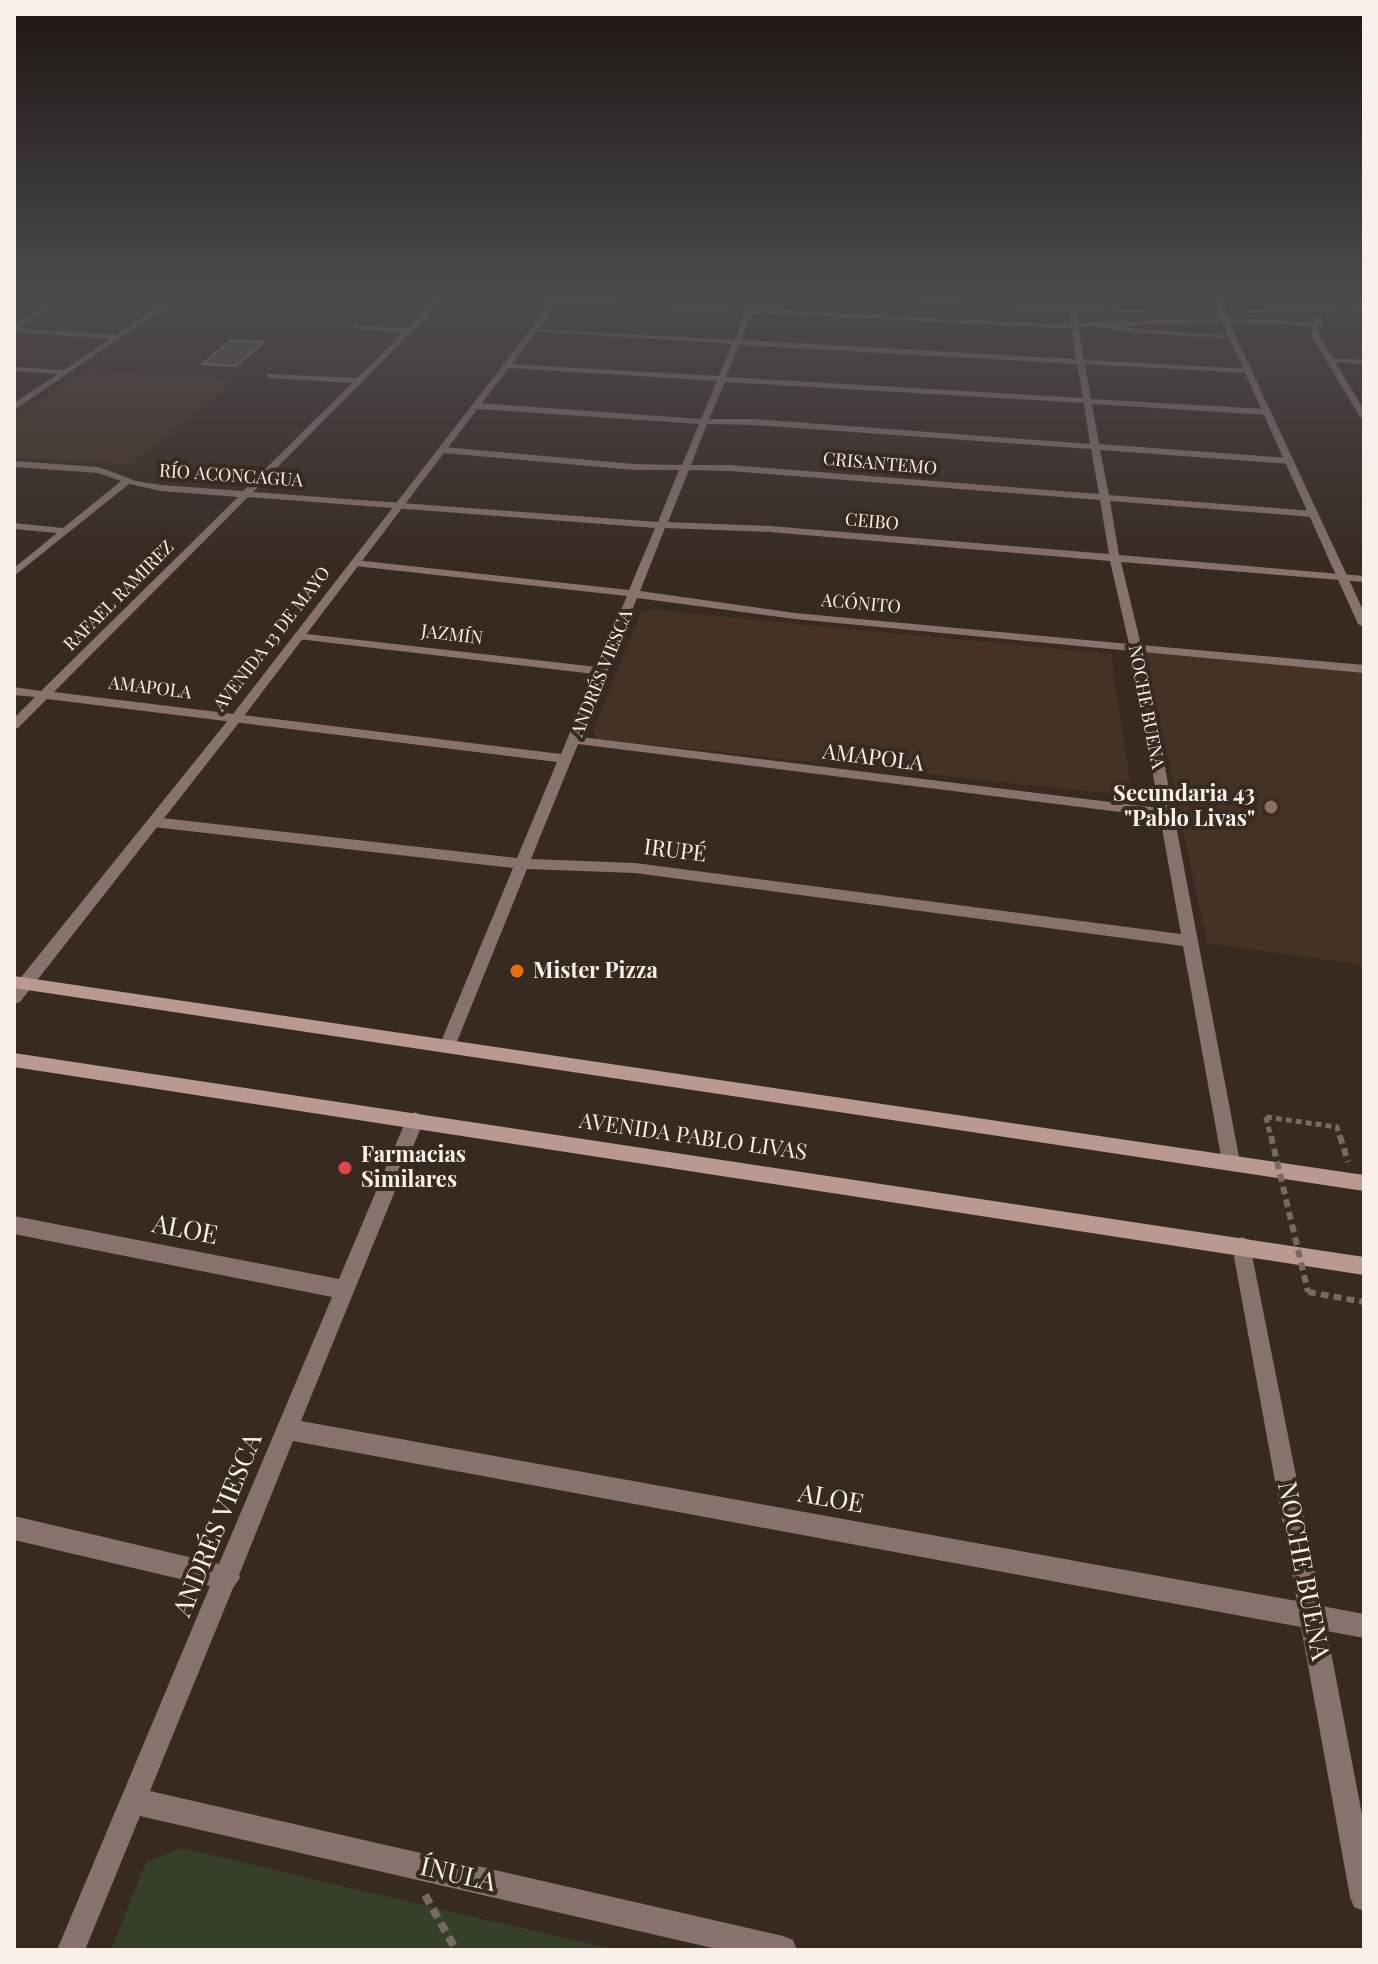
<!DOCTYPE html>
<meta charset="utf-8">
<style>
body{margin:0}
#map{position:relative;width:1378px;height:1964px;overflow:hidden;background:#372a21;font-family:"Playfair Display",serif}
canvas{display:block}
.frame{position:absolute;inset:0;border:16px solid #f9f0ea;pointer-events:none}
</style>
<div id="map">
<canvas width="1378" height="1964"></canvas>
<div class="frame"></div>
</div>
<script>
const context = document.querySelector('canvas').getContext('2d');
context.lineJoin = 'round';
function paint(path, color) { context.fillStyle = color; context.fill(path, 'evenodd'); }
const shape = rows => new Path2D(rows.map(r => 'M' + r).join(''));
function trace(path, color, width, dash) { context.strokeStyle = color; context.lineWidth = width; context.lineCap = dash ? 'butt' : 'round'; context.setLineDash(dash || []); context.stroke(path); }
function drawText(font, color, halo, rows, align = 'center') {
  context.font = font + ' "Playfair Display",serif'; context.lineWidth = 8; context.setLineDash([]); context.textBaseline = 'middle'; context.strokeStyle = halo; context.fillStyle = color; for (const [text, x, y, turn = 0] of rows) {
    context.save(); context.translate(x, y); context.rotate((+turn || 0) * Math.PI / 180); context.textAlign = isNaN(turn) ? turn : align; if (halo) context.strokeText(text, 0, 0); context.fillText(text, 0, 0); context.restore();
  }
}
const built = shape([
 [87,369,230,378,234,382,130,465,14,457,14,418],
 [655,610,1111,654,1132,796,598,739,593,731,641,612],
 [1145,651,1364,671,1364,965,1207,943]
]);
const green = shape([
 [762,300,1061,308,1065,321,760,305],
 [572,307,734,311,728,324,564,314],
 [1080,309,1198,314,1199,316,1082,321],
 [182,1848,448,1911,618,1950,111,1950,146,1862]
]);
const building = shape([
 [231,340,264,342,236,366,202,364,231,340]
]);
const pathFar2 = shape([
 [1266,1117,1337,1127,1340,1138]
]);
const pathFar1 = shape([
 [1340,1136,1348,1162],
 [1308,1292,1364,1302]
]);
const path = shape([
 [425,1895,456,1950]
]);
const minor = shape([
 [168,300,176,300,14,410,14,403,58,374,14,371,14,367,64,370,110,339,14,332,14,328,117,335,168,300],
 [436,300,443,300,253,492,658,522,679,470,634,470,444,453,440,450,444,447,634,464,682,465,699,424,478,409,474,406,478,403,701,419,717,381,508,368,504,366,508,364,719,376,732,344,530,331,534,329,734,340,750,300,757,300,741,340,1076,359,1067,300,1074,300,1084,360,1250,369,1247,373,1085,364,1091,399,1267,409,1271,412,1267,415,1092,404,1099,444,1290,458,1295,461,1290,464,1100,450,1109,495,1313,511,1318,514,1313,517,1110,501,1119,555,1364,576,1364,582,1121,562,1141,645,1364,665,1364,673,1143,652,1240,1162,1237,1168,1231,1170,1225,1168,1222,1162,1183,946,635,873,527,869,456,1044,454,1049,448,1051,442,1049,440,1044,513,868,153,827,146,822,153,817,517,858,557,762,47,699,18,728,14,729,14,718,35,697,14,695,14,687,41,691,238,497,161,491,129,484,14,576,14,568,57,533,14,529,14,523,63,528,121,481,98,473,14,467,14,461,99,467,136,481,161,485,243,491,352,383,269,378,266,374,357,378,403,333,355,329,352,325,407,329,436,300],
 [739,345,1077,364,1083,398,726,377,739,345],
 [725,382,1084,403,1090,444,754,419,709,419,725,382],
 [707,424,754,425,1091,449,1099,494,730,465,691,465,707,424],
 [689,470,730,471,1100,500,1109,554,770,526,668,522,689,470],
 [248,497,655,528,629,590,355,560,350,563,355,566,627,596,597,667,298,633,292,636,298,639,594,674,561,754,54,692,248,497],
 [665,528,770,532,1110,561,1129,644,795,613,640,591,665,528],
 [637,598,795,619,1131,651,1159,808,581,737,637,598],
 [578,744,1160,817,1181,934,635,863,531,859,578,744],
 [1308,307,1364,309,1364,313,1311,311,1308,307],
 [1102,323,1136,329,1234,336,1230,338,1136,333,1099,327,1102,323],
 [1327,358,1364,360,1364,364,1330,362,1327,358],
 [415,1112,421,1115,424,1120,301,1421,1297,1601,1232,1246,1235,1240,1242,1237,1249,1240,1322,1606,1364,1614,1364,1638,1327,1631,1364,1825,1364,1911,1354,1907,1350,1897,1301,1627,293,1441,239,1575,240,1578,233,1588,150,1791,783,1936,793,1940,797,1950,721,1950,140,1816,85,1950,57,1950,210,1586,14,1540,14,1516,219,1564,332,1297,14,1234,14,1216,339,1279,406,1120,409,1115,415,1112]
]);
const tertiary = shape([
 [55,300,64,300,14,330,14,325,55,300],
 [531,300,586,300,1057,324,1221,318,1216,300,1223,300,1228,318,1314,322,1316,316,1322,316,1322,324,1318,329,1320,337,1364,410,1364,420,1360,417,1312,337,1312,326,1229,322,1364,612,1364,627,1358,624,1222,322,1057,328,558,303,241,720,20,1002,14,1004,14,986,233,714,551,303,531,300],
 [867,300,932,300,1160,312,1156,314,867,300],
 [1311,307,1314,311,1251,313,1247,311,1311,307]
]);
const secondary = shape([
 [14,976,1364,1175,1364,1191,14,988,14,976],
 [14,1053,1364,1257,1364,1275,14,1067,14,1053]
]);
const pathBridgeFar1 = shape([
 [1266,1117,1271,1138]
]);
const pathBridge = shape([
 [1271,1136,1308,1292]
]);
const markers = [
 [1271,807,8,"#8d6e63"],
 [517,971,8,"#e8710a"],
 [345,1168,8,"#e0444e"]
];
const farStreetnames = [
 ["CRISANTEMO",880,464,5],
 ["RÍO ACONCAGUA",231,476,4],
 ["CEIBO",872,522,5],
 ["RAFAEL RAMIREZ",119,596,-45],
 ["ACÓNITO",861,604,5],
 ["JAZMÍN",452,635,7],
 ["AVENIDA 13 DE MAYO",272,639,-52],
 ["ANDRÉS VIESCA",602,673,-68],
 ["AMAPOLA",150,688,7],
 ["NOCHE BUENA",1146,707,79]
];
const streetNames = [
 ["AMAPOLA",873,758,7],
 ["IRUPÉ",675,851,7],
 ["AVENIDA PABLO LIVAS",693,1137,8]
];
const poiNames = [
 ["Secundaria 43",1255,794,"right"],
 ["\"Pablo Livas\"",1255,819,"right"],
 ["Mister Pizza",533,971],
 ["Farmacias",361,1155],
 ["Similares",361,1180]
];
const nearStreetnames = [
 ["ALOE",185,1230,11],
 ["ALOE",831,1499,10],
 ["ANDRÉS VIESCA",218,1525,-68],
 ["NOCHE BUENA",1303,1571,79],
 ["ÍNULA",458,1875,13]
];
paint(built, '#453224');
paint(green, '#353f29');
paint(building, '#605147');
trace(building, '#96857a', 2);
trace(pathFar2, '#766a62', 5, [6, 4]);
trace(pathFar1, '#766a62', 6, [8, 5]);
trace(path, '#766a62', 8, [10, 6]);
paint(minor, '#87726e');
paint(tertiary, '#87726e');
paint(secondary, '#ba9992');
trace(pathBridgeFar1, '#766a62', 5, [6, 4]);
trace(pathBridge, '#766a62', 6, [8, 5]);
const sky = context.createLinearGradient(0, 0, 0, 575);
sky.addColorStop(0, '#1e1712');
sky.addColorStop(0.52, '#4d4a4e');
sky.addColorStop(1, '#4d4a4e00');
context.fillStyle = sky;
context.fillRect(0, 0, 1378, 575);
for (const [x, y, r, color] of markers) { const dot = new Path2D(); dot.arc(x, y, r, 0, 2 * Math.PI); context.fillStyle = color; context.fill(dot); trace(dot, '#372a21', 3); }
drawText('18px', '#f9f0ea', '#372a21', farStreetnames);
drawText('22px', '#f9f0ea', '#372a21', streetNames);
drawText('bold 22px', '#f9f0ea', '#372a21', poiNames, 'left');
drawText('26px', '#f9f0ea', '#372a21', nearStreetnames);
</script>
